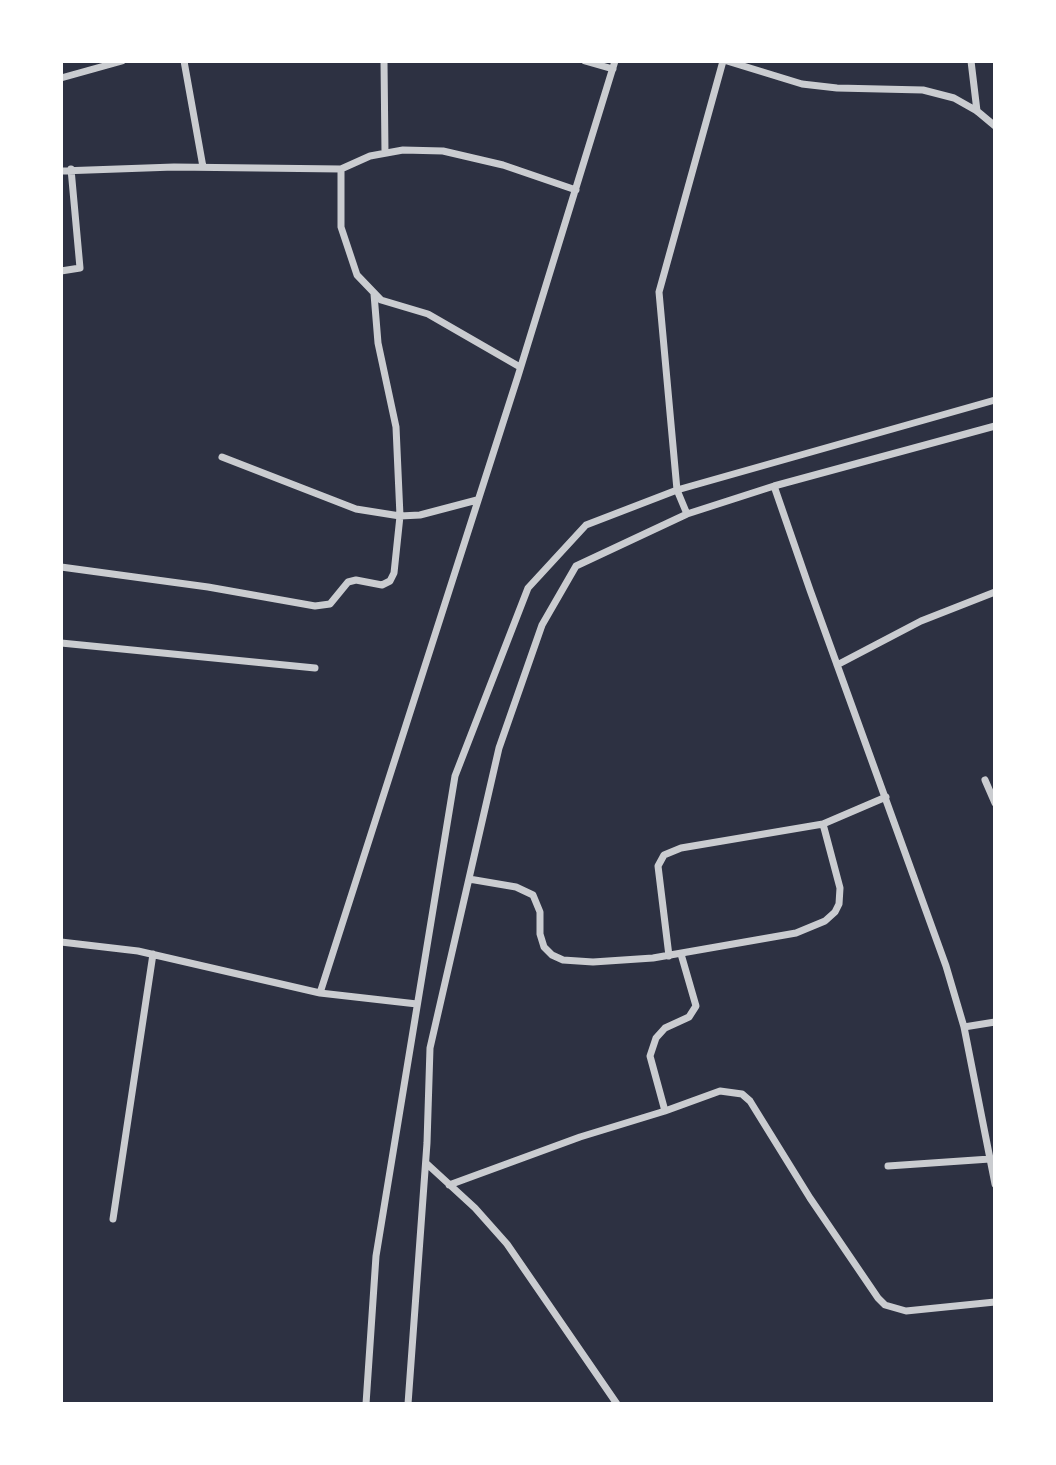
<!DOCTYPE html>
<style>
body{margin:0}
#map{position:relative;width:1056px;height:1465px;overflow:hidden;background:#2d3142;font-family:"Crimson Pro",serif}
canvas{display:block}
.frame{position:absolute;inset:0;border:63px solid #fff;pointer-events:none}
</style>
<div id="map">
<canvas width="1056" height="1465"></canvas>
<div class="frame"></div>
</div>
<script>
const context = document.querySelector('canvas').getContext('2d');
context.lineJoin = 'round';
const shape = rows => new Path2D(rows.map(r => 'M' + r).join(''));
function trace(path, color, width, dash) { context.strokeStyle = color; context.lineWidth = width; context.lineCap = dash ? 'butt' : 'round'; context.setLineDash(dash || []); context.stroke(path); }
const minor = shape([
 [184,61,203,167],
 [384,61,385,153],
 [585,61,613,69],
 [727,61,802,84,837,88,923,90,954,98,977,111,995,126],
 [971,61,977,111],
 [61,78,122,61],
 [341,169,370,156,403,150,443,151,503,165,576,190],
 [61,171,174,167,341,169,341,227,357,275,381,300,428,314,520,367],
 [61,271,80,268,71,169],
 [374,294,378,343,396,427,400,516,420,515,477,500],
 [774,486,810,590,946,966,964,1027,995,1184],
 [687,514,677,490,659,292,723,61],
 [61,567,208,587,315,606,330,604,348,582,356,580,382,585,390,581,394,573,400,516,356,509,222,457],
 [61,643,315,668],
 [837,665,921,621,995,592],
 [985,780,995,803],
 [469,879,516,887,533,895,540,912,540,934,544,947,552,955,563,960,593,962,653,958,796,933,825,921,835,912,839,904,840,888,823,824],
 [61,942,138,951,320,993,417,1004],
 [669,956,658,866,664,855,681,848,823,824,886,797],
 [320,993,518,376,615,61],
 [964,1027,995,1022],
 [665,1111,720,1091,742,1094,750,1101,810,1198,878,1298,885,1305,906,1311,995,1302],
 [426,1163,475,1208,507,1244,617,1404],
 [888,1166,990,1159],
 [449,1185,580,1137,665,1111,650,1056,656,1038,665,1028,689,1017,696,1006,681,954],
 [113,1219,153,954],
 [366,1404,376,1256,455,776,528,588,586,525,677,490,995,400],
 [408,1404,427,1143,430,1048,499,748,542,625,576,566,687,514,774,486,995,426]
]);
trace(minor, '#caccd0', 7);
</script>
